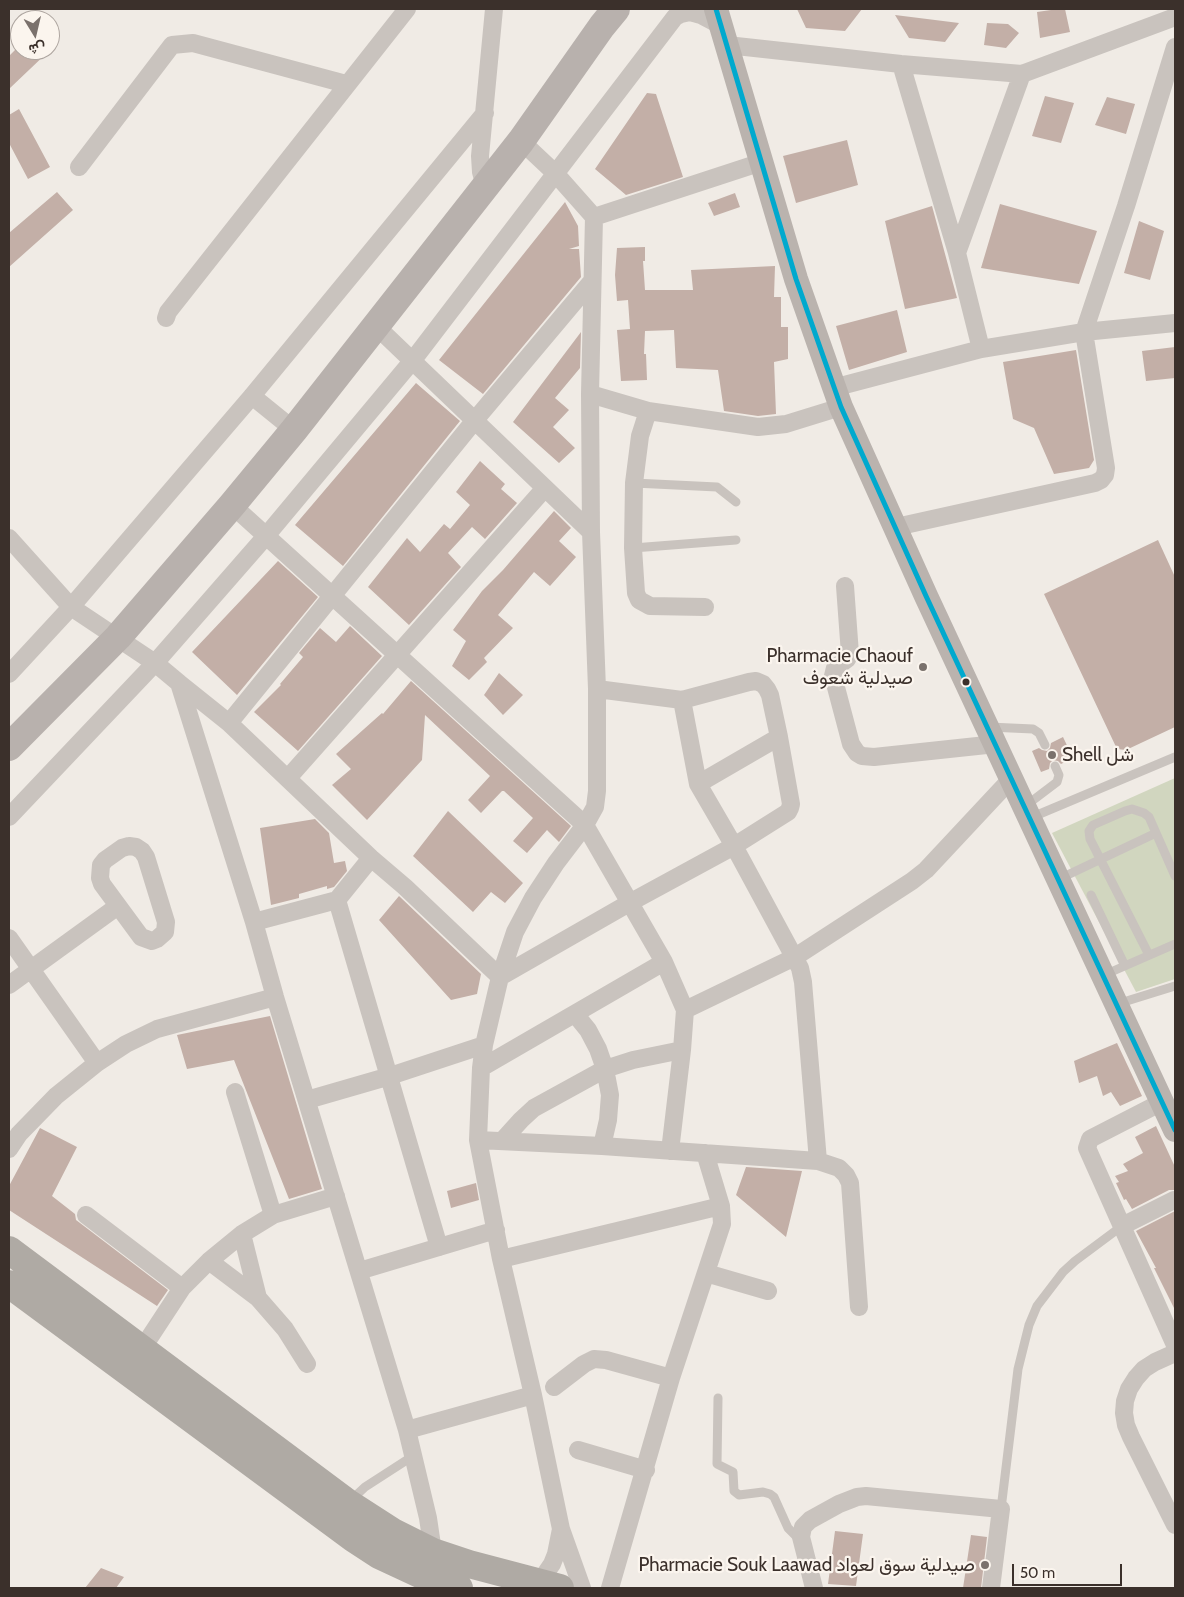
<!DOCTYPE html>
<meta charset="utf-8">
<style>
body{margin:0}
#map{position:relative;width:1184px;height:1597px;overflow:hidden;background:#f0ebe5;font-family:Cabin,Vazirmatn,sans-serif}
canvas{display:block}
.frame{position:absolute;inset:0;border:10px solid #3b302b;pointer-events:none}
.north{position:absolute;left:10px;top:10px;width:50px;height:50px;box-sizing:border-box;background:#fbf5ee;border:1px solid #aea6a0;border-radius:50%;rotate:171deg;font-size:14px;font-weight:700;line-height:20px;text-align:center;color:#3b302b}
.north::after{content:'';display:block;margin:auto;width:18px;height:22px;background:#7a716c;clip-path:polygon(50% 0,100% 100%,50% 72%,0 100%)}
.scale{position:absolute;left:1012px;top:1564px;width:110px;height:22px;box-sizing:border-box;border:2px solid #3b302b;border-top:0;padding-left:6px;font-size:15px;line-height:18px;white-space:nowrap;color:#3b302b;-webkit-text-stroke:4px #fbf5ee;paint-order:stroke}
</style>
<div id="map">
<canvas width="1184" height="1597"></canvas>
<div class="frame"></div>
<div class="north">ش</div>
<div class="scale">50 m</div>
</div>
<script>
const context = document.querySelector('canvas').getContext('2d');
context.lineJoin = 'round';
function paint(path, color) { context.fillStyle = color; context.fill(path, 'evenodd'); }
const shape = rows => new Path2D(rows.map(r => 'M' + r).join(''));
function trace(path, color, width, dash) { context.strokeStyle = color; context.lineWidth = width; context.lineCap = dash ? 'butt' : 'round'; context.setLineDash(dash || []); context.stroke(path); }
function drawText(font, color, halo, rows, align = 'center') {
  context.font = font + ' Cabin,Vazirmatn,sans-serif'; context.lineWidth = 4.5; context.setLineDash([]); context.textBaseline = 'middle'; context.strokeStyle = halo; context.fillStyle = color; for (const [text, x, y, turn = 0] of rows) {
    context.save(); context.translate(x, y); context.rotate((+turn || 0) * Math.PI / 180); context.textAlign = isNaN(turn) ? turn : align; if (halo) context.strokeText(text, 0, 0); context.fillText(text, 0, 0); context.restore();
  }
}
const green = shape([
 [1175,778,1175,979,1136,992,1052,833]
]);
const building = shape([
 [797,9,862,9,845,31,806,28],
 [1058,9,1065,9,1070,32,1040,38,1037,12],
 [895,15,959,23,945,42,909,38],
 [987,23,1008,24,1019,33,1006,48,984,45],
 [15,50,50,50,9,89,9,56],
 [647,93,656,94,683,177,626,195,595,169],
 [1045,96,1074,103,1061,143,1032,136],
 [1107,97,1135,104,1126,134,1095,125],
 [19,109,50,167,28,179,9,143,9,115],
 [847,140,858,185,796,203,783,156],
 [57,192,73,210,9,267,9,233],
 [735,193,740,207,714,216,708,203],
 [565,202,578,226,579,246,569,249,579,249,581,277,483,394,439,360],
 [1000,204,1097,231,1079,284,981,268],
 [932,206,957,298,905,309,885,221],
 [1139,221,1164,231,1150,280,1124,273],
 [645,247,645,261,643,261,645,290,693,290,691,270,775,266,774,297,781,297,781,327,788,327,788,359,774,362,776,414,758,416,724,411,718,370,676,368,674,330,645,331,644,354,646,354,647,380,621,381,617,330,630,329,628,300,617,301,615,275,617,248],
 [897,310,907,352,849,370,836,326],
 [581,332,580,368,555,398,569,410,553,427,575,448,559,463,513,422],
 [1175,347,1175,378,1146,381,1142,351],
 [1076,350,1094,460,1089,468,1054,474,1034,428,1013,419,1003,362],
 [416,383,460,421,343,566,295,525],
 [480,461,505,484,501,489,517,503,485,539,472,527,448,553,461,567,409,625,368,587,407,538,420,552,444,524,450,529,470,505,456,492],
 [554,511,571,528,559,541,576,557,550,586,534,572,498,615,513,628,484,658,487,662,469,680,452,666,466,641,453,630,482,591,503,570],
 [1158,540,1175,577,1175,727,1126,750,1117,749,1044,594],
 [278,561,318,597,237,695,192,652],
 [350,626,382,656,298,751,254,712,281,685,280,684,303,657,299,653,320,628,336,642],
 [499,673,523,695,503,715,484,695],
 [411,681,571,826,559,842,547,830,527,853,513,841,533,818,504,791,502,791,481,813,468,800,490,776,425,715,422,760,367,820,332,785,351,769,336,754,382,713,383,714],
 [1063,737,1073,758,1061,764,1058,761,1053,760,1050,763,1049,769,1041,772,1032,751,1039,748,1042,750,1047,751,1050,748,1051,743],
 [448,811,523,883,505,903,491,892,473,912,413,856],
 [315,819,329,833,334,863,345,861,347,871,334,887,327,889,327,886,299,894,299,898,271,905,260,828],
 [399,896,481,974,477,994,451,1000,379,920],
 [270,1016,322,1189,289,1199,234,1060,187,1069,177,1035],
 [1117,1043,1142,1096,1120,1106,1111,1092,1103,1096,1097,1076,1079,1083,1074,1061],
 [1156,1126,1175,1167,1175,1190,1169,1190,1132,1209,1126,1199,1124,1200,1116,1183,1119,1182,1115,1176,1128,1171,1123,1164,1143,1153,1135,1137],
 [40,1128,77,1147,52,1196,75,1214,76,1220,80,1223,168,1290,157,1306,9,1210,9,1186],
 [746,1167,802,1171,786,1237,736,1195],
 [476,1183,479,1200,451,1208,447,1191],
 [1175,1211,1175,1310,1154,1268,1156,1268,1136,1231],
 [835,1531,863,1534,856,1586,828,1584],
 [971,1535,987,1537,981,1588,963,1588],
 [101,1568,124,1577,116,1588,85,1588]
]);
const lane = shape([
 [634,483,717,487,736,502],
 [633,548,736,540],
 [989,727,1033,729,1039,733,1045,745],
 [1024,807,1057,782,1059,775,1055,766],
 [1030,818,1175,757],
 [1059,879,1156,833],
 [1091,895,1125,966],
 [1149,955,1090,839,1089,831,1093,825,1125,811,1132,809,1144,813,1149,817,1175,876],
 [1104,975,1175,944],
 [1117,1004,1175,986],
 [718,1398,717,1464,733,1472,734,1491,739,1495,763,1492,770,1494,774,1497,788,1528,800,1540],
 [350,1501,365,1487,413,1456],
 [1001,1509,1018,1369,1029,1325,1037,1306,1063,1272,1075,1261,1122,1226]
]);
const street = shape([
 [727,45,901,64,1022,74,1175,17],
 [901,64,957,253,981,349],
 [521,141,555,173,594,217,590,394,591,532,597,689,597,791,595,807,585,825,556,863,533,898,515,932,500,977,484,1045,481,1068,478,1140,501,1259,533,1395,561,1529,582,1588],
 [79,167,172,45,193,43,346,84],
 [485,187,481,172,480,156,494,9],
 [594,217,762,162],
 [957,253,1022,74],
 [166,318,168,312,407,9],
 [376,326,591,532],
 [833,388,981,349,1084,332,1175,323],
 [590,394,648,411,758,427,786,424,841,407],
 [252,396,294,430],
 [648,411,640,436,634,483,633,548,636,593,639,600,650,606,705,607],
 [232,505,585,825,664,962,685,1010,682,1050,670,1151],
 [896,527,1095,483,1101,480,1105,475,1106,468,1084,332,1126,206,1175,47],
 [9,538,71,607,155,663,179,683,254,922,275,997,407,1430,428,1518,433,1552],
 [845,586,850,654,847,659,835,668,833,676,851,744,857,753,862,756,874,757,996,744],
 [9,674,71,607,252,396,485,113],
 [179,683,229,723,371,858,405,887,500,977,631,902,734,846,788,812,790,808,791,804,779,737,770,695,767,689,763,684,756,681,749,682,682,700,597,689],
 [682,700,698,784,734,846,800,968,803,982,818,1161],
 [229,723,475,420,592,281],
 [288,778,545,488],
 [698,784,779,737],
 [9,817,155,663,266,536,413,360,675,17,681,14,690,12,701,15,720,25],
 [129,846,136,847,142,851,146,857,166,922,165,932,157,939,152,941,141,937,102,884,100,878,101,865,105,860,122,848,129,846],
 [337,900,439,1247],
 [254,922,337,900,371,858],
 [9,938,97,1063],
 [9,985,118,906],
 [685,1010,795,957,912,881,926,870,1012,778],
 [575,1014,588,1030,598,1049,605,1069,610,1095,608,1120,602,1146],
 [481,1068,664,962],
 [235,1092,273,1215],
 [307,1100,390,1076,484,1045],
 [1162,1102,1090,1139,1087,1148,1175,1345],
 [478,1140,602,1146,818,1161,839,1168,846,1175,850,1183,859,1307],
 [502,1141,521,1120,534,1108,605,1069,633,1060,682,1050],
 [9,1149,19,1134,56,1096,97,1063,126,1044,157,1029,275,997],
 [86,1215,182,1288],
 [1122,1226,1174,1200],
 [242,1234,258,1298],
 [501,1259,721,1206],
 [209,1261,258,1298,285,1329,307,1364],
 [359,1271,496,1230],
 [706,1273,768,1291],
 [142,1349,182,1288,209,1261,242,1234,273,1215,336,1196],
 [1175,1353,1155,1362,1144,1369,1136,1378,1129,1389,1125,1401,1124,1413,1126,1425,1131,1437,1175,1525],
 [554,1387,584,1364,594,1359,606,1360,671,1378],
 [407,1430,533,1395],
 [578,1450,646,1470],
 [539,1583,552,1564,556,1554,561,1529],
 [610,1588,671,1378,722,1224,721,1206,705,1153],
 [814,1588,801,1537,803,1527,810,1520,839,1504,857,1497,866,1496,1001,1509,991,1588]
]);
const secondary = shape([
 [716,9,796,279,841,407,926,596,1175,1130]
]);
const primary = shape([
 [9,747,118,637,232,505,294,430,521,141,602,26,616,9]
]);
const highway = shape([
 [9,1250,348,1503,393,1532,433,1552,469,1564,560,1588],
 [9,1284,353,1538,379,1555,422,1575,459,1588]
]);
const bus1 = shape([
 [716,9,796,279,841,407,926,596,1175,1130]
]);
const markers = [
 [923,667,5,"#7a716c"],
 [966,682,4.5,"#3b302b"],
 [1052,755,5,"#7a716c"],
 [985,1565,5,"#7a716c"]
];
const poiNames = [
 ["Pharmacie Chaouf",913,656],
 ["صيدلية شعوف",913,678],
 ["Shell شل",1062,755,"left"],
 ["Pharmacie Souk Laawad صيدلية سوق لعواد",975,1565]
];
paint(green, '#d1d6bf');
paint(building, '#c3afa7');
trace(lane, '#c9c3be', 9);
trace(street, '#c9c3be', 18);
trace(secondary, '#bab3ae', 24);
trace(primary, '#b8b1ad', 28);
trace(highway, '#afaaa4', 28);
trace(bus1, '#00a9ce', 5);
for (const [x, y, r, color] of markers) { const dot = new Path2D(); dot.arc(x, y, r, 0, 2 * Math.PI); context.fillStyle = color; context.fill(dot); trace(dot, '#fbf5ee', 2); }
drawText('19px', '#3b302b', '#fbf5ee', poiNames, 'right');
</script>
